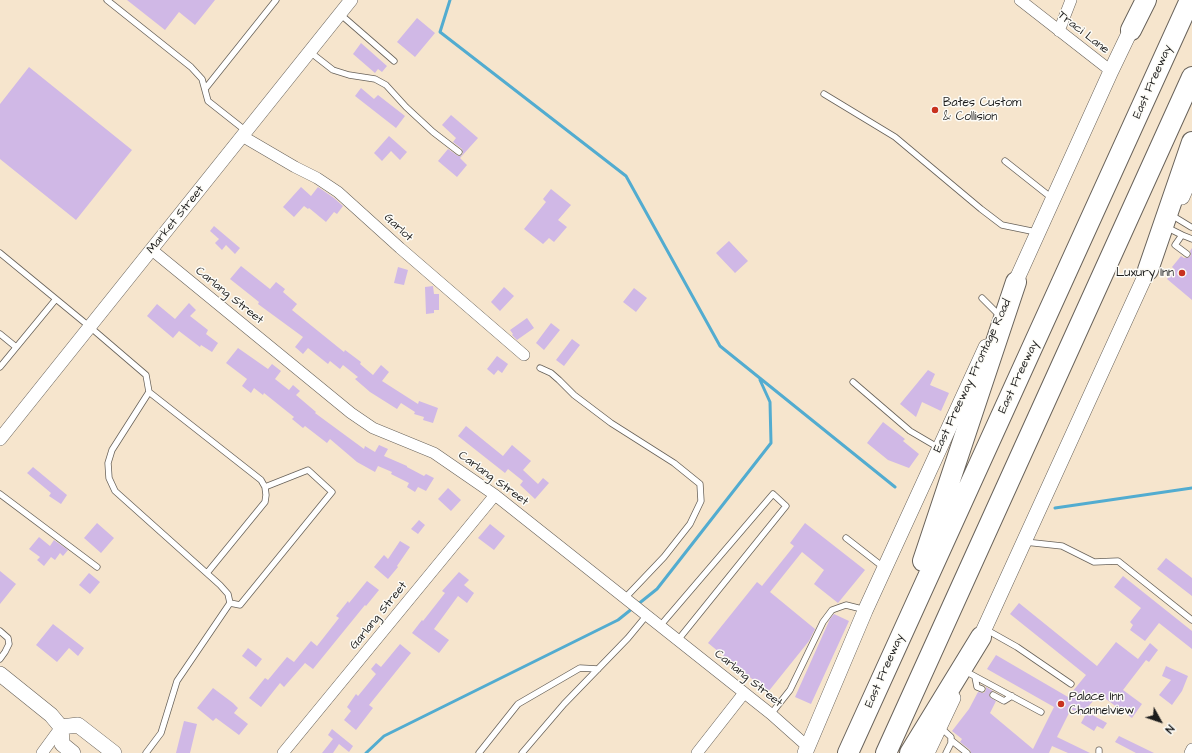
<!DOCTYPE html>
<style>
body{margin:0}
#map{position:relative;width:1192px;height:753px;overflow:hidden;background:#f6e5cd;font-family:"Architects Daughter",sans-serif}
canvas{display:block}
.north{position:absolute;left:1140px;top:701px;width:40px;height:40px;-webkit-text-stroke:3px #fdfcf7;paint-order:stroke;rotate:130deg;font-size:11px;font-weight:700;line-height:16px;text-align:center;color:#1c1c1c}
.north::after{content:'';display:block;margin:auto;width:14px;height:18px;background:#1c1c1c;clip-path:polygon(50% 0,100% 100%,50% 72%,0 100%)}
</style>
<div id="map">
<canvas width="1192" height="753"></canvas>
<div class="north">N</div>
</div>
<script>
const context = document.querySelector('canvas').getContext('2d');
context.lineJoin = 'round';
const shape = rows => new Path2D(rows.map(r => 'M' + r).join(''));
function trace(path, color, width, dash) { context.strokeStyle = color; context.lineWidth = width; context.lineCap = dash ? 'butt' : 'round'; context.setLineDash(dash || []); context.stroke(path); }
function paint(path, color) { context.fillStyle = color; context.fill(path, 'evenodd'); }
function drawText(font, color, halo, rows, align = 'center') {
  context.font = font + ' "Architects Daughter",sans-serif'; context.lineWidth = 3; context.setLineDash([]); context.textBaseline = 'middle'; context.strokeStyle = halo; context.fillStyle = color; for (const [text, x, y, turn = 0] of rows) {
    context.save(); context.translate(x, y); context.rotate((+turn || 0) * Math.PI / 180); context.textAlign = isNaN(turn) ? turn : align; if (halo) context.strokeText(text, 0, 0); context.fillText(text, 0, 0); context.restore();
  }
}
const stream = shape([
 [450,0,440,32,626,176,720,346,895,487],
 [1055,508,1192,488],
 [637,605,657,589,771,443,770,402,760,380],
 [366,753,384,736,618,620,633,608]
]);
const building = shape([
 [127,0,215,0,195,25,179,12,165,30],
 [417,18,435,33,415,57,397,42],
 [361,43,387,66,382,72,378,69,375,73,353,54],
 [29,67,132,150,76,220,0,159,0,104],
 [361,88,374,99,378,95,405,116,396,128,355,96],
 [451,115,478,138,460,158,467,165,457,177,438,161,448,149,458,156,461,156,463,153,462,149,453,142,456,138,442,125],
 [389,136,407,152,400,160,391,151,382,161,374,153],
 [301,187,311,196,318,187,334,198,343,206,337,214,334,212,326,222,309,208,308,209,304,206,294,217,283,207],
 [551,189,571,205,558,220,567,227,554,242,549,238,543,244,524,229,546,202,543,199],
 [214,226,240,248,235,254,226,245,222,250,215,243,219,239,210,231],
 [729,241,748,261,735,273,716,253],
 [1192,248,1192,300,1167,279,1175,270,1172,267,1181,256,1184,258,1190,257,1191,254,1190,251],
 [241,266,270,289,276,282,285,289,283,292,297,304,292,310,344,352,345,350,361,362,360,364,373,375,381,365,389,372,382,381,418,404,419,401,438,408,433,423,423,420,424,417,414,414,415,412,401,403,397,409,370,392,355,379,358,377,343,365,340,369,330,361,328,364,308,348,303,354,295,347,303,337,258,304,259,302,230,279],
 [398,267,408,270,404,285,394,283],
 [433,286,434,294,439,294,439,310,434,310,434,313,426,314,425,287],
 [504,287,514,296,500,311,491,302],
 [634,288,647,298,636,312,623,302],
 [189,303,196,310,190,316,208,330,206,334,218,343,212,352,201,345,200,347,179,331,173,338,147,316,157,304,175,319],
 [527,318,534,328,517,340,512,335,513,334,510,330],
 [551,323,560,330,544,350,536,343],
 [572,339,580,345,564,366,556,360],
 [238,348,268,369,272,364,281,371,275,379,289,390,293,385,300,391,296,395,316,412,315,413,364,449,365,446,375,452,379,445,388,449,384,456,407,466,407,467,424,476,426,474,434,478,426,491,418,487,415,492,407,487,409,483,391,474,392,472,378,466,375,472,357,462,330,439,327,443,305,426,303,428,292,419,294,417,264,393,263,395,254,388,251,393,242,386,247,379,226,363],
 [497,356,508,364,502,373,498,370,494,375,487,369],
 [928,370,935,374,930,385,949,393,941,411,922,402,916,417,900,404],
 [883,422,905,439,903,441,919,454,909,468,888,460,867,443],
 [466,426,503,456,512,445,531,461,523,470,538,484,543,478,549,483,535,499,520,485,523,481,508,469,505,473,458,436],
 [33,467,67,495,61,504,49,496,51,493,27,473],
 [448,488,461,500,451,511,438,499],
 [419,520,425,525,418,534,411,529],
 [97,523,114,538,101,553,84,538],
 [805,523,865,570,838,603,814,584,824,570,802,552,770,592,815,629,809,641,768,692,708,643,757,582,762,586,794,546,790,543],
 [490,524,505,536,494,550,478,538],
 [39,537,50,546,54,540,68,550,63,556,60,553,55,560,51,557,44,566,37,560,40,557,29,549],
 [400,541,410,547,397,566,398,567,388,579,374,567,384,555,388,559],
 [1166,558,1192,578,1192,596,1157,569],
 [0,571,16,584,0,604],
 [459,572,469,580,464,585,474,593,467,603,458,596,434,629,449,640,439,653,412,633,422,620,423,621,445,593,442,591],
 [89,573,100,582,90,594,79,585],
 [1123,576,1192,631,1192,649,1159,623,1145,641,1130,630,1133,625,1130,622,1141,608,1114,587],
 [367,581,379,590,366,606,365,605,313,669,305,663,284,687,280,683,261,707,249,698,265,678,268,680,287,657,294,662,311,641,317,646,339,618,336,616,348,601,349,603],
 [1019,603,1097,666,1116,642,1138,659,1150,643,1158,650,1149,662,1146,660,1123,690,1142,704,1132,718,1099,694,1081,715,1071,709,1057,737,1090,753,1068,753,1052,746,1049,753,971,753,970,750,960,742,962,739,952,731,969,709,978,692,984,693,986,690,986,687,993,691,990,693,989,695,991,698,996,701,990,713,1033,749,1054,707,987,669,996,655,1068,697,1086,675,1010,614],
 [834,614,849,621,811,704,795,697,830,619],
 [53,624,84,648,78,656,69,648,57,662,36,645],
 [400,644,411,653,369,705,373,708,356,730,344,720,351,711,347,707,356,694,358,696,376,674,371,669,376,663,381,667],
 [248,648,262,659,256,667,242,656],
 [1166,666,1188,676,1182,691,1172,705,1159,695,1171,680,1162,676],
 [213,688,233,703,238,708,234,713,248,724,239,735,216,718,213,721,197,708],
 [1087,712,1107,723,1103,729,1097,726,1094,731,1081,723],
 [184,721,197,724,190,753,176,753],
 [332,729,353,746,349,752,339,744,333,753,322,753,333,739,328,735],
 [1119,736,1154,753,1136,753,1115,742]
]);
const service = shape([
 [107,0,191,67,202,79,208,101,246,131],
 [340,14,394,61],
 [310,52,333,70,349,75,375,79,386,85,406,107,433,132,459,152],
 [205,89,276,0],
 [824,94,895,137,981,209,1002,225,1036,232],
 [1005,161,1053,199],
 [1173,216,1191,227],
 [1168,228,1182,235,1175,245,1187,254],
 [1182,235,1192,239],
 [0,253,90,327,146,375,149,392,112,450,108,463,109,478,115,491,220,585,228,594,230,603,177,681,161,733,146,753],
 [982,298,1000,316],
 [0,334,16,347],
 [0,367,56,299],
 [540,368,551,373,559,380,574,395,611,423,674,463,700,484,701,501,690,524,664,557,625,598],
 [853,382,910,431,939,448],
 [149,392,261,480,265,487,266,495,265,502,207,573],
 [0,494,97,567],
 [846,538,878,563,885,567],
 [1025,542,1062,546,1094,562,1118,561,1192,620],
 [230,603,240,605,332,492,308,470,265,487],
 [660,626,773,494,786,506,678,640],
 [985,629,1017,647,1071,684],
 [0,631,8,638,9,644,5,652,0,659],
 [965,671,1041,712],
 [975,677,977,687,982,689],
 [993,695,1004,701,1012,696],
 [771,714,790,690,823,622,832,610,846,605,858,608,865,611],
 [940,727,951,737,951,743,946,753],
 [951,740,967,753],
 [1099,750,1099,753],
 [479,753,518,704,580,668,598,669],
 [522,753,564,704,628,638,647,615]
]);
const minor = shape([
 [1020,0,1111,71],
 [1059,31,1071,0],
 [242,136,295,167,317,178,338,192,400,248,524,355],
 [152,250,351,413,373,428,434,453,495,495,771,714,808,747],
 [42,753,61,727],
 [283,753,495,495],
 [697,753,744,693],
 [1190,753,1192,749]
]);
const tertiary = shape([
 [0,439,351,0]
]);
const secondary = shape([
 [1182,197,1192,174],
 [1011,292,1111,71,1135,21],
 [976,647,1152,261],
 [0,674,51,715,61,727,62,744,73,753],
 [61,727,78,725,114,753],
 [805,753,865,611,986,347],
 [927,753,953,698]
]);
const motorway = shape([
 [1131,30,1146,0],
 [1148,270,1192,142],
 [923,561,1016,282],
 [848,753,1190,0],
 [886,753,1192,77],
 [910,753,981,637]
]);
const markers = [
 [935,110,4,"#c8321e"],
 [1182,273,4,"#c8321e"],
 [1061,704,4,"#c8321e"]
];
const streetNames = [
 ["Traci Lane",1083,33,38],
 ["East Freeway",1153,82,-66],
 ["Market Street",176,220,-51],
 ["Garlot",398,228,43],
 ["Carlang Street",229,296,39],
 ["East Freeway Frontage Road",973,376,-65],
 ["East Freeway",1019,377,-65],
 ["Carlang Street",493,479,36],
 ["Garlang Street",379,616,-51],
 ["East Freeway",885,671,-66],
 ["Carlang Street",748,679,39]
];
const poiNames = [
 ["Bates Custom",943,103],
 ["& Collision",943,117],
 ["Luxury Inn",1174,273,"right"],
 ["Palace Inn",1069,697],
 ["Channelview",1069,711]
];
trace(stream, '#52acd0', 3);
paint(building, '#d0b8e6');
trace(service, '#68625a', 7);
trace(minor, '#68625a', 12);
trace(tertiary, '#68625a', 14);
trace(secondary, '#68625a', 16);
trace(motorway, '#68625a', 22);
trace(service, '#fff', 5.5);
trace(minor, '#fff', 11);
trace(tertiary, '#fff', 13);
trace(secondary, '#fff', 15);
trace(motorway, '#fff', 20);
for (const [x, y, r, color] of markers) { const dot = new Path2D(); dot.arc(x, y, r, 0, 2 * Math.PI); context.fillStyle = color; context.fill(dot); trace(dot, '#fdfcf7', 1.5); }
drawText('12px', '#1c1c1c', '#fdfcf7', streetNames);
drawText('12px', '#1c1c1c', '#fdfcf7', poiNames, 'left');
</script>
